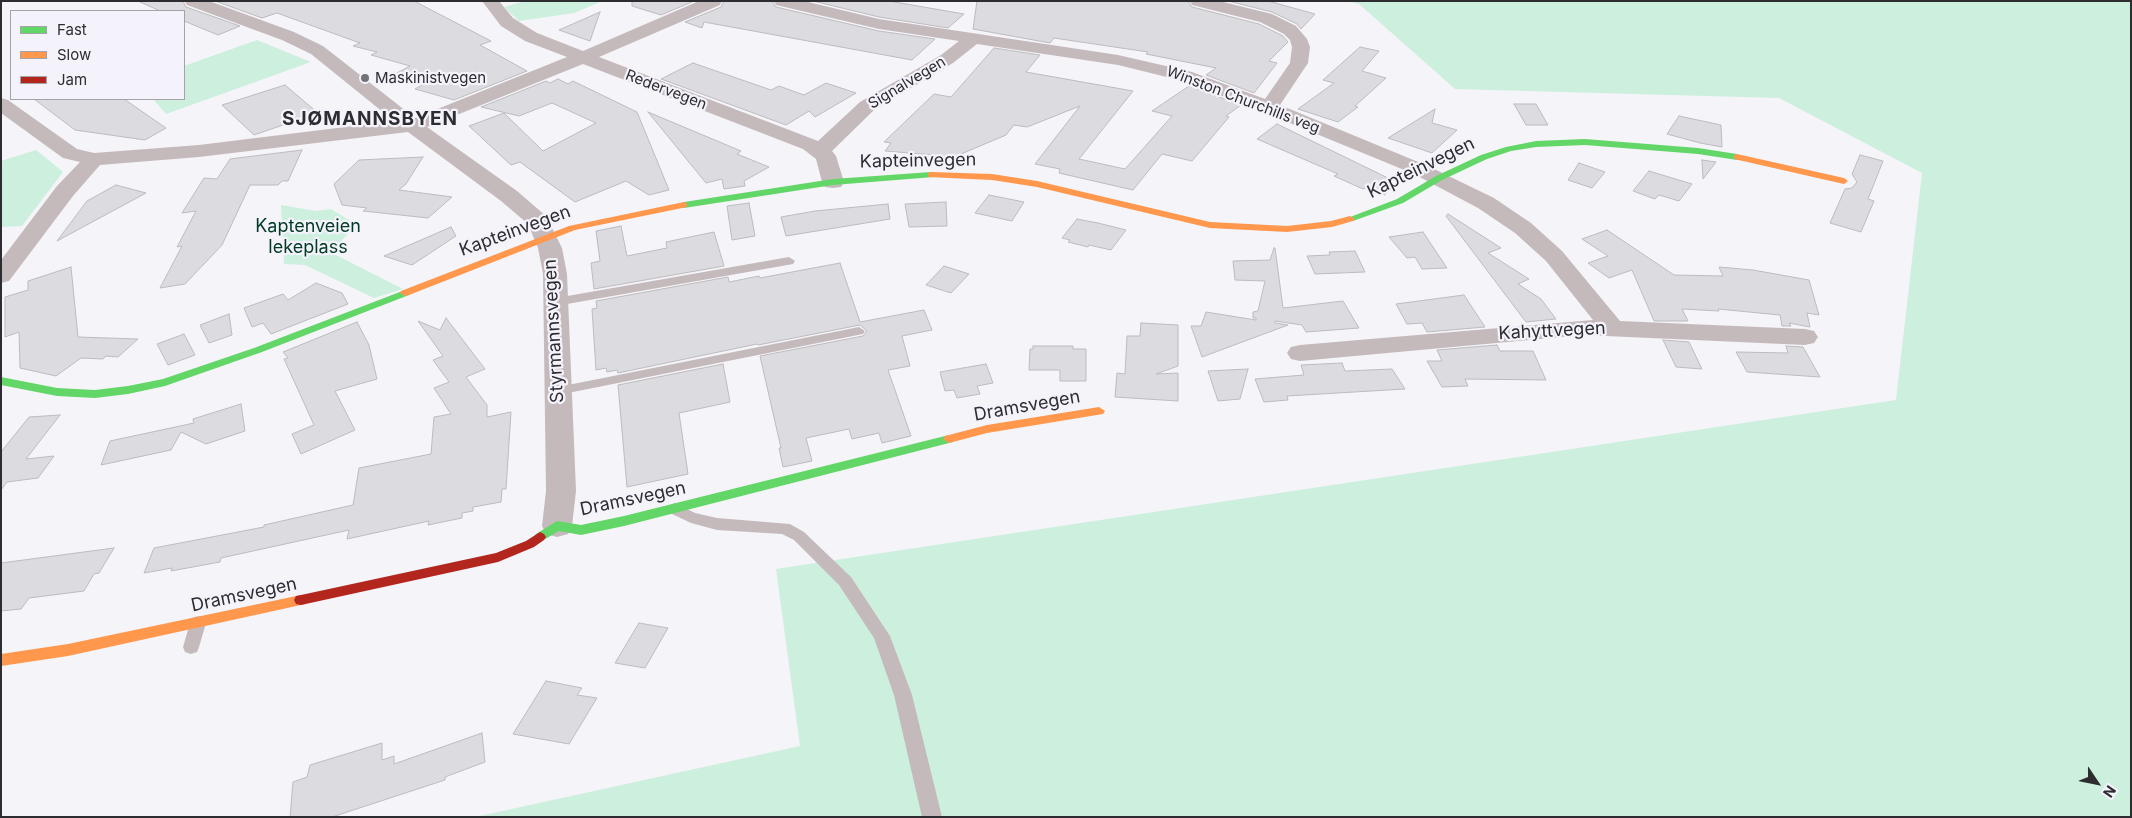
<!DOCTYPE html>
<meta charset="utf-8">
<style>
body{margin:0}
#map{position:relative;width:2132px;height:818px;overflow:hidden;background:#f5f4f9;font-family:Inter,sans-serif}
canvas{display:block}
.frame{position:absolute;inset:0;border:2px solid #2d2c30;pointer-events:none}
.legend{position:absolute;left:10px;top:10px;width:175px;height:90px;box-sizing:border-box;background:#f4f2fb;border:1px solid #a4a3aa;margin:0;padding:6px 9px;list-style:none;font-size:15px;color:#2d2c30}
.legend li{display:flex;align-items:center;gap:10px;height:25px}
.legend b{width:25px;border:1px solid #a4a3aa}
.north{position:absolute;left:2072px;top:758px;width:50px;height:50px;-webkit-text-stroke:4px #f4f2fb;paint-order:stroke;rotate:124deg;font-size:14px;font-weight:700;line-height:20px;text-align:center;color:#2d2c30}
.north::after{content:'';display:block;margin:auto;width:18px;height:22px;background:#2d2c30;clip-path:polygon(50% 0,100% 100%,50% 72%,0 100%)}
</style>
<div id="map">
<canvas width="2132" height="818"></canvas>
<div class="frame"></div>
<ul class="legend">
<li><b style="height:6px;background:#63d668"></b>Fast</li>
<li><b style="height:6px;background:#ff974d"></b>Slow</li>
<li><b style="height:6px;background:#b3261e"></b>Jam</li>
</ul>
<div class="north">N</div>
</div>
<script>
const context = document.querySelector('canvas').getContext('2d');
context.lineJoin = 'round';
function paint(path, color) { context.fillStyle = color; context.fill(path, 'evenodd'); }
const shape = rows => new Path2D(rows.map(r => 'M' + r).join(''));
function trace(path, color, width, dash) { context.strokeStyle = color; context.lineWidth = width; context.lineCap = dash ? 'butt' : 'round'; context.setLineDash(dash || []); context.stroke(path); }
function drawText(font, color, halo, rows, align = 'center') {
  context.font = font + ' Inter,sans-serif'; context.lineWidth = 4.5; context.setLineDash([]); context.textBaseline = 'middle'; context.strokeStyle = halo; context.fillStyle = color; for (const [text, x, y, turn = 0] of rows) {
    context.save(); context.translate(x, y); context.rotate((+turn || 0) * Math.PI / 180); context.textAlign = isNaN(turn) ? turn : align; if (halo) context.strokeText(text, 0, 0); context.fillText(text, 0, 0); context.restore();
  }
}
const green = shape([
 [525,1,600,1,600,2,574,13,519,21,504,7],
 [1347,1,2131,1,2131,817,475,817,800,746,776,569,1896,400,1922,173,1779,98,1455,89,1359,4],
 [257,40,311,62,166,114,153,99,184,99,184,66],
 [36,150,63,172,22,226,1,227,1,161],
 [281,205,316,211,331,209,357,225,330,252,403,289,374,298,305,265,284,264]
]);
const building = shape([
 [138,1,183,1,186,7,240,26,218,35,184,21,184,11,160,11,138,1],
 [215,1,414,1,491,41,480,45,527,71,454,100,415,89,429,81,397,73,410,66,371,55,377,52,353,46,360,43,277,13,262,18,215,1],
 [632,1,694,1,661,15,632,6,632,1],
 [724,1,772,1,776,7,879,31,935,39,912,60,704,22,702,28,685,22,721,7,724,1],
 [813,1,889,1,964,14,948,28,879,17,813,1],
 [977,1,1188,1,1192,7,1259,24,1283,36,1288,42,1269,61,1277,63,1254,93,1206,75,1216,68,1146,54,1148,52,1054,38,1050,43,973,29,977,1],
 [1228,1,1268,1,1315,14,1301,29,1297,24,1272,12,1228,1],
 [600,12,590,41,559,30,600,12],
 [1360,47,1379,51,1362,71,1386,78,1355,106,1358,107,1338,122,1298,109,1334,83,1323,80,1360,47],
 [994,48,1040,55,1026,72,1133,91,1079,159,1125,169,1172,116,1152,111,1189,86,1241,105,1226,116,1229,117,1192,161,1162,154,1133,190,1059,173,1060,169,1035,164,1080,106,1027,127,1014,125,1006,135,947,160,942,161,934,155,885,151,891,143,884,142,934,94,951,97,994,48],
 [693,63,771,90,779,86,804,95,826,83,856,93,815,117,809,111,786,125,661,79,693,63],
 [558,79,568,84,573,81,637,112,669,190,649,195,626,181,575,202,520,162,511,165,469,126,504,113,543,151,596,123,552,103,519,116,481,107,546,81,550,83,558,79],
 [285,85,318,113,254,135,222,105,285,85],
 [34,99,124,99,166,128,145,140,75,130,34,99],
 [1514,104,1536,104,1548,125,1526,125,1514,104],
 [1435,109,1432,123,1457,130,1432,153,1388,138,1435,109],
 [648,112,741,151,737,154,769,167,744,181,745,186,724,189,722,179,706,183,648,112],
 [1679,116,1721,125,1722,147,1700,143,1667,134,1679,116],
 [1277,124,1392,180,1385,195,1368,187,1363,189,1334,176,1338,174,1257,139,1277,124],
 [302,150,288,181,282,181,278,185,250,185,222,245,185,284,160,288,182,246,177,247,196,211,182,213,204,178,217,179,230,159,302,150],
 [1860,155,1883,161,1868,199,1874,201,1861,232,1830,223,1845,189,1852,188,1857,182,1852,174,1860,155],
 [423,157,406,184,399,190,452,197,428,218,363,211,367,208,342,205,334,184,359,160,423,157],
 [1702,160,1716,162,1703,179,1702,160],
 [1579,163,1605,172,1592,188,1568,180,1579,163],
 [1649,171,1692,184,1679,201,1659,195,1655,199,1633,191,1649,171],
 [116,185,146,193,57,241,87,201,116,185],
 [989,195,1024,202,1012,221,975,213,989,195],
 [946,202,947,226,909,227,905,204,946,202],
 [749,203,755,236,732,240,727,206,749,203],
 [888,204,890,219,786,236,781,217,815,211,888,204],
 [1448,214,1501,248,1488,253,1529,279,1518,284,1541,299,1556,319,1526,322,1446,216,1448,214],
 [1077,219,1098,223,1126,230,1111,250,1089,245,1088,247,1068,242,1070,240,1062,238,1077,219],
 [621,226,627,256,667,248,666,242,714,232,724,266,594,289,591,263,600,261,596,231,621,226],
 [451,227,456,236,412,265,384,256,451,227],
 [1607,230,1674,275,1723,276,1719,267,1753,270,1809,280,1819,315,1807,313,1810,327,1789,323,1791,326,1782,326,1780,315,1718,309,1719,311,1682,309,1688,321,1654,321,1632,270,1609,278,1588,263,1608,256,1582,239,1607,230],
 [1423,232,1447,268,1422,269,1415,257,1407,258,1389,237,1423,232],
 [1274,248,1275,248,1283,308,1343,301,1359,328,1306,332,1302,325,1275,321,1275,323,1288,325,1202,357,1191,326,1201,326,1206,312,1256,320,1256,318,1253,318,1253,312,1258,311,1265,281,1235,280,1233,261,1270,260,1274,248],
 [1355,251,1365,272,1315,274,1307,256,1330,255,1329,252,1355,251],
 [840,263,860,322,924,310,932,330,902,336,910,366,888,370,911,436,882,443,879,433,852,439,849,429,806,438,812,461,783,467,779,448,781,448,760,356,863,336,867,331,860,325,758,345,757,344,618,373,617,370,607,372,606,368,596,370,592,309,597,308,596,301,728,277,729,282,759,276,760,278,840,263],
 [944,266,969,274,951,293,926,285,944,266],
 [71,267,78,337,138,339,118,357,106,356,103,359,81,358,56,376,20,368,19,332,5,337,5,297,28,290,28,281,71,267],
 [316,283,342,293,348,304,271,334,263,323,252,327,244,308,283,294,288,300,316,283],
 [1464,295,1485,327,1427,332,1422,323,1407,324,1396,304,1464,295],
 [229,314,232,335,209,343,200,325,229,314],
 [446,318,485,369,466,377,487,405,487,417,511,412,506,489,502,489,501,502,473,507,473,511,462,513,462,518,428,525,429,521,347,539,349,530,221,558,220,562,171,571,172,568,144,573,154,548,264,527,264,525,353,505,359,468,431,454,434,417,451,414,434,388,449,382,433,360,443,356,418,321,440,330,446,318],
 [357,322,369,345,377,379,335,391,355,430,301,454,292,434,314,425,284,359,288,358,283,352,357,322],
 [1141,323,1178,325,1178,366,1156,374,1178,373,1178,401,1115,397,1117,373,1125,374,1127,336,1140,336,1141,323],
 [184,334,195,355,168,365,157,344,184,334],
 [1663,340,1689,342,1702,369,1676,367,1663,340],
 [1497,345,1500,351,1533,351,1546,380,1465,379,1468,386,1442,387,1427,361,1442,361,1437,350,1497,345],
 [1033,346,1073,346,1073,349,1086,349,1086,381,1060,381,1060,370,1029,370,1030,349,1033,349,1033,346],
 [1786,346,1803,347,1820,377,1747,372,1736,352,1788,353,1786,346],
 [1342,363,1345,371,1392,369,1405,389,1287,396,1288,400,1264,402,1255,379,1304,375,1301,365,1342,363],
 [723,364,730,402,679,413,688,474,627,487,618,385,723,364],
 [986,364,993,383,977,386,980,394,957,398,954,390,945,391,940,372,986,364],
 [1248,369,1240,399,1218,401,1208,371,1248,369],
 [241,404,245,431,206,444,181,432,171,450,101,465,110,441,194,423,193,419,241,404],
 [60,415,26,459,54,456,38,478,7,482,1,490,1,452,29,417,60,415],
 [114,548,99,573,94,574,84,591,29,598,21,609,1,611,1,563,114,548],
 [639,623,668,628,645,668,615,663,639,623],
 [546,681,582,688,577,695,597,698,569,744,513,734,546,681],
 [482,733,485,762,445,777,445,780,332,817,290,817,293,782,307,777,310,765,382,743,382,760,394,756,394,764,482,733]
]);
const lane = shape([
 [789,257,795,261,793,264,556,306,550,302,556,298,789,257],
 [859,327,865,331,863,334,558,395,553,394,551,391,553,388,558,387,859,327],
 [675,503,695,513,717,518,790,524,804,532,851,577,890,636,912,695,942,817,922,817,894,695,874,638,839,585,794,540,782,534,717,530,691,523,670,513,667,509,670,505,675,503],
 [198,616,204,618,206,623,199,647,197,652,191,654,185,652,183,647,190,623,192,618,198,616]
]);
const street = shape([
 [185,1,209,1,294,32,323,46,415,118,567,57,525,41,501,26,482,1,499,1,513,18,537,33,583,51,699,1,722,1,720,5,599,57,818,141,860,102,941,55,959,41,879,29,776,5,774,1,804,1,879,19,1118,55,1192,72,1265,99,1290,63,1292,47,1290,40,1284,34,1260,22,1192,5,1190,1,1219,1,1272,14,1296,26,1307,39,1310,47,1308,63,1280,105,1428,166,1494,198,1531,223,1562,251,1620,321,1805,329,1814,331,1818,337,1814,343,1805,345,1584,335,1300,361,1291,359,1287,353,1291,347,1300,345,1593,320,1546,261,1515,233,1478,208,1414,174,1241,103,1179,80,1118,65,977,44,953,63,874,110,832,151,836,156,844,182,841,187,833,188,825,187,822,182,816,159,803,149,583,64,427,127,517,191,546,216,562,248,567,274,576,491,572,526,568,534,557,537,546,534,542,526,546,491,543,274,538,248,528,224,501,201,408,132,199,157,100,165,73,196,9,281,1,283,1,260,57,186,80,162,63,158,1,113,1,98,8,100,77,149,94,153,199,145,394,121,311,54,282,40,187,5,185,1]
]);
const fast = shape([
 [1585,139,1698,148,1737,154,1741,157,1737,160,1698,154,1585,145,1536,147,1511,151,1487,159,1442,180,1403,203,1353,221,1347,221,1345,219,1397,199,1436,176,1481,155,1506,147,1536,141,1585,139],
 [931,172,934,173,934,177,833,185,684,208,679,205,684,202,833,179,931,172],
 [405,290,409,291,410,293,409,295,262,352,165,386,128,394,95,398,57,396,1,385,1,377,57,388,95,390,128,386,163,379,254,348,405,290],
 [949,435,955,439,953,442,624,526,581,535,559,531,540,542,536,540,534,537,536,534,557,521,581,525,624,516,949,435]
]);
const slow = shape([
 [1737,154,1844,178,1848,181,1844,184,1734,159,1734,155,1737,154],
 [931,172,992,174,1037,181,1210,222,1287,226,1331,221,1350,216,1355,219,1353,221,1332,227,1287,232,1210,228,1037,187,992,180,928,177,928,173,931,172],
 [684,202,687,203,687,207,575,230,409,295,405,296,400,293,401,291,569,226,684,202],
 [1099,407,1105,411,1103,414,987,433,949,443,943,439,945,436,987,425,1099,407],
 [301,595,306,596,308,600,306,604,301,605,68,656,1,666,1,654,68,644,301,595]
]);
const jam = shape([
 [540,532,544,534,546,537,544,540,534,547,498,562,301,605,296,604,294,600,296,596,301,595,496,553,526,541,540,532]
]);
const markers = [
 [365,78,5,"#737276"]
];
const farPoinames = [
 ["Maskinistvegen",375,78]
];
const farStreetnames = [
 ["Signalvegen",907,83,-31],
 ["Redervegen",666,90,21],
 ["Winston Churchills veg",1243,100,21]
];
const streetNames = [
 ["Kapteinvegen",918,161,-1],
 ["Kapteinvegen",1421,168,-26],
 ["Kapteinvegen",515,231,-20],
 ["Styrmannsvegen",554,331,-93],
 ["Kahyttvegen",1552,331,-3],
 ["Dramsvegen",1027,406,-10],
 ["Dramsvegen",633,499,-12],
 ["Dramsvegen",244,595,-12]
];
const parkNames = [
 ["Kaptenveien",308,227],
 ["lekeplass",308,248]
];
const farDistrictnames = [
 ["SJØMANNSBYEN",370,119]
];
paint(green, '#ccefde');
paint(building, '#dcdbdf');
trace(building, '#bcbbbf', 1);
paint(lane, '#c5babb');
paint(street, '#c5babb');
paint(fast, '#63d668');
paint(slow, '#ff974d');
paint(jam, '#b3261e');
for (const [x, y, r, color] of markers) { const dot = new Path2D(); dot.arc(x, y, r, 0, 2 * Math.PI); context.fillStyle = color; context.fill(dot); trace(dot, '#f4f2fb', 2); }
drawText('15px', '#2d2c30', '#f4f2fb', farPoinames, 'left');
drawText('15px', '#2d2c30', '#f4f2fb', farStreetnames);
drawText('18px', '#2d2c30', '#f4f2fb', streetNames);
drawText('18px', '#003a23', '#f4f2fb', parkNames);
context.letterSpacing = '1px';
drawText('bold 19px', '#2d2c30', '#f4f2fb', farDistrictnames);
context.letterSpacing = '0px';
</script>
